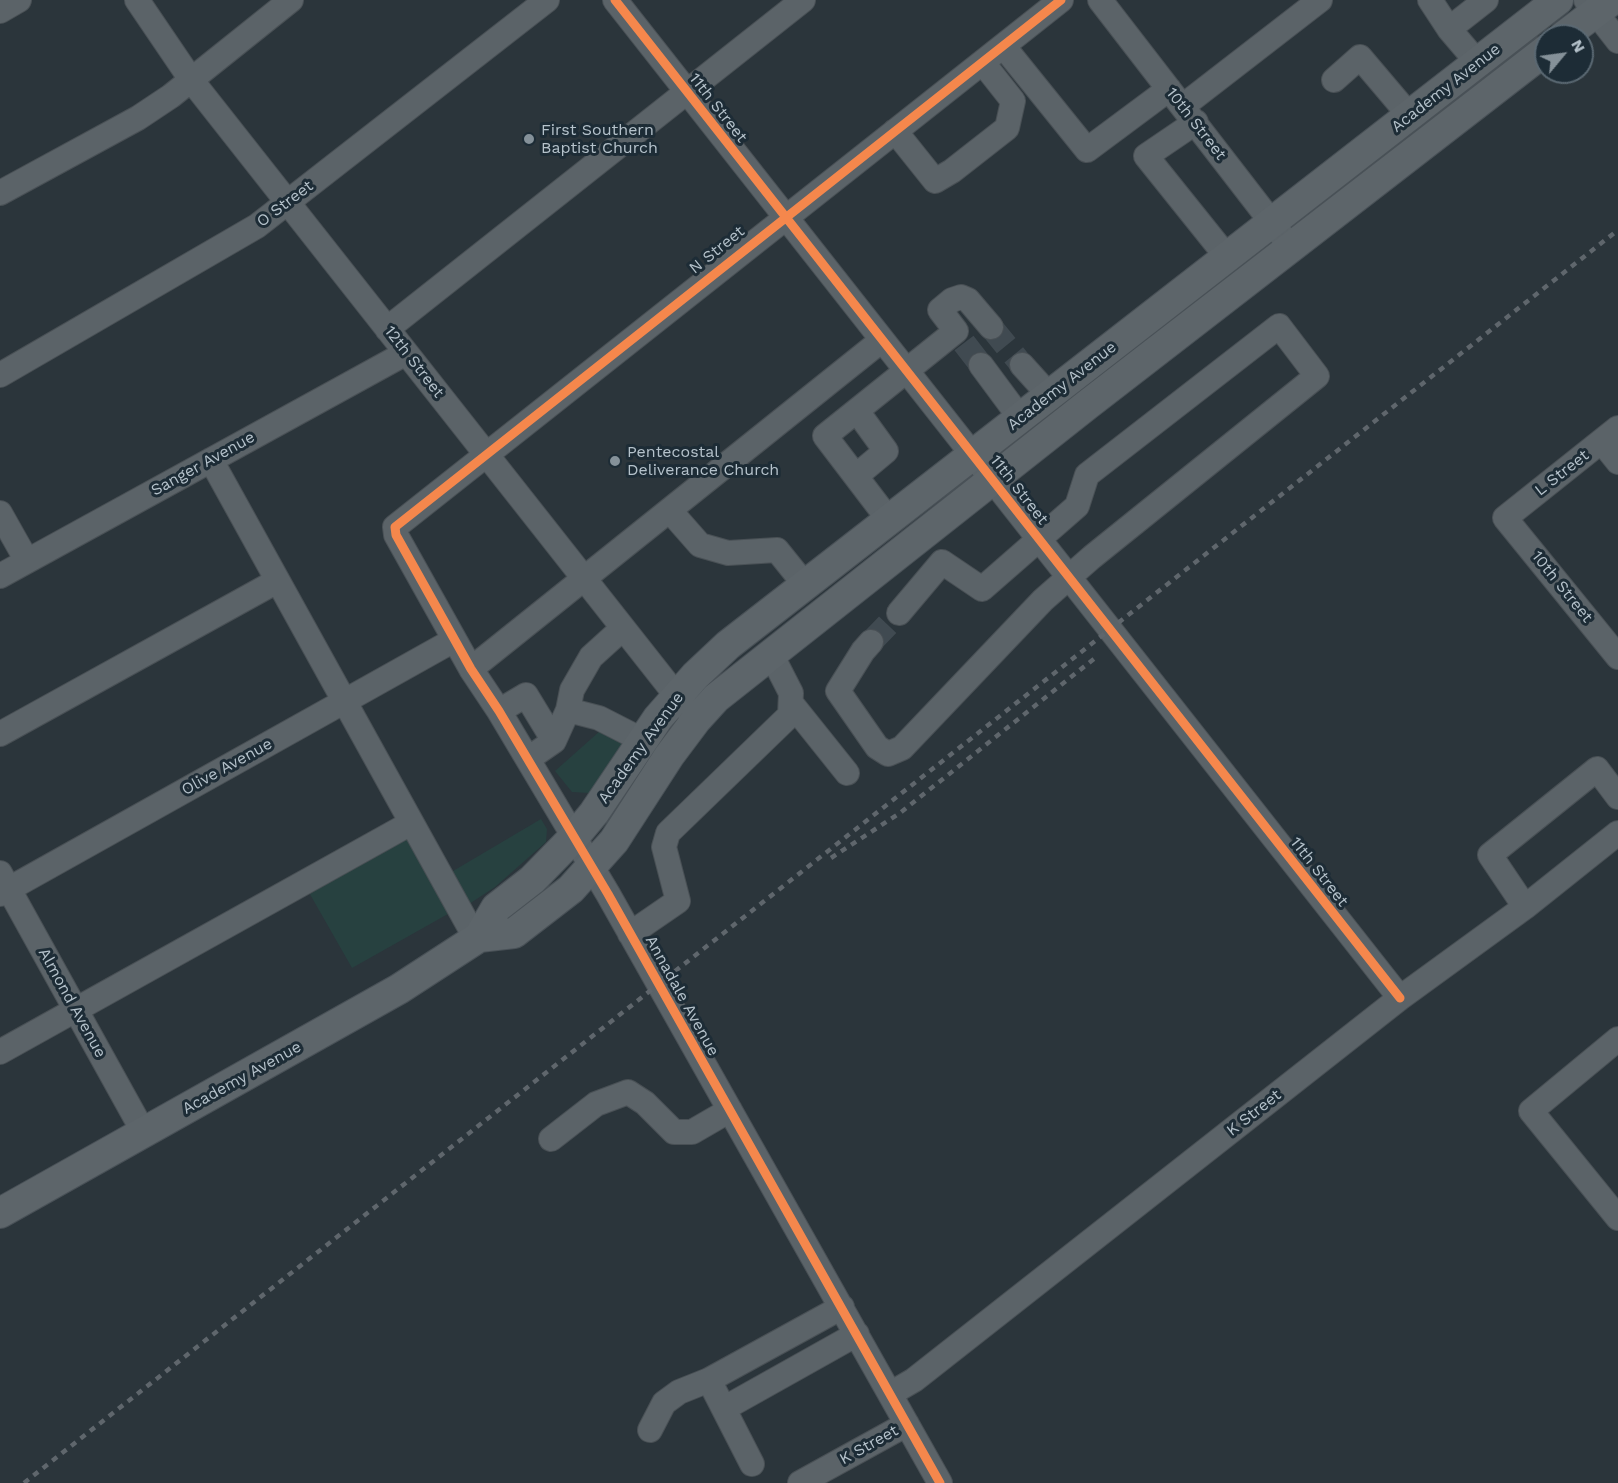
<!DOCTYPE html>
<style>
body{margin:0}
#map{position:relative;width:1618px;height:1483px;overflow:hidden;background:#2b353b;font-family:"Work Sans",sans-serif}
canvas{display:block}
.north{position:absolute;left:1534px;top:24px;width:60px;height:60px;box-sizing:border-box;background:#1d2c36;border:2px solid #5a6872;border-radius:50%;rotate:61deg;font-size:16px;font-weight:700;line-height:24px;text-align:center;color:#b5c2cb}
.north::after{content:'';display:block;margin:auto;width:21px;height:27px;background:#859199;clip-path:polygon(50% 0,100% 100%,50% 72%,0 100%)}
</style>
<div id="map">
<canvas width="1618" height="1483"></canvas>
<div class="north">N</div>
</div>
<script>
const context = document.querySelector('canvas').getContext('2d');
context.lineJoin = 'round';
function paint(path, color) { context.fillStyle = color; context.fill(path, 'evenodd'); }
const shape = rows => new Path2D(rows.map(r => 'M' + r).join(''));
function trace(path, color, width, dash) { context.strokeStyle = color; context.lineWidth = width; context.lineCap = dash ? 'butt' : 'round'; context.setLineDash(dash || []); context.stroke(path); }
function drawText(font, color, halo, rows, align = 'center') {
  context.font = font + ' "Work Sans",sans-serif'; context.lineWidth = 6; context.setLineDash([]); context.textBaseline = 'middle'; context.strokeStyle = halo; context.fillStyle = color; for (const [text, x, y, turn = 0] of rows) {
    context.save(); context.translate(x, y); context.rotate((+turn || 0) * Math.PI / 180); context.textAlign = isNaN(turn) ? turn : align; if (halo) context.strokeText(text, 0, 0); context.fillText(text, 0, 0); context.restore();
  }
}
const green = shape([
 [600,731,624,742,590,793,572,792,555,771],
 [541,819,547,829,546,842,495,887,466,906,448,874],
 [411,829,455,910,352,968,307,889]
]);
const minorTunnel = shape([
 [991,327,1022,365],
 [964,343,981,365],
 [871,642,899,613]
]);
const minor = shape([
 [137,0,192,81,687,709],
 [615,0,1400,998],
 [1100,0,1283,237],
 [1430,0,1449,29,1478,63],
 [1586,0,1618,41],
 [0,11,19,0],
 [1449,29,1486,0],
 [1004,47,1087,150,1169,89],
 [1334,80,1360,57,1410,116],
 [1183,106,1320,0],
 [1196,122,1146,156,1227,257],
 [895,131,935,181,952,171,1007,128,1013,101,983,63],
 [0,193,138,118,171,96,291,0],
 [387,329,803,0],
 [981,365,1021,419],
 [1022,365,1050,396],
 [0,375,257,226,547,0],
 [1618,428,1505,518,1618,657],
 [1602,442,1618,462],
 [211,460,476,939],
 [856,476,886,451,857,411],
 [671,512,700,545,728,553,777,550,806,586],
 [0,513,27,561],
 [889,520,825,436,956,331,940,310,952,300,961,297,968,300,991,327],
 [0,576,406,353],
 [871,642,863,651,838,691,877,747,888,754,902,748,1043,600,1092,557,1317,376,1279,326,1087,475,1077,506,982,589,942,562,899,613],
 [471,669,882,340],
 [791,703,847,773],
 [568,710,572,690,591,657,623,628],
 [499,711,526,695,554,741],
 [0,734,277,581],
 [528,759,554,741,568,710,599,718,642,740],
 [0,873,144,1133],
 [0,894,454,640],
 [1525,907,1490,855,1597,769,1618,797],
 [630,934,678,901,664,847,668,833,790,715,791,693,771,654],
 [1618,1039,1531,1111,1618,1218],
 [0,1052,411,823],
 [551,1139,596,1104,628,1092,645,1103,674,1132,692,1132,730,1110],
 [709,1380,842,1307],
 [890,1394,914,1380,1400,998,1525,907,1618,833],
 [725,1408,857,1334],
 [650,1430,664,1403,679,1392,709,1380,752,1464],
 [800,1483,907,1424],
 [940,1483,608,894,499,711,471,669,396,535,395,527,1061,0]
]);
const major = shape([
 [1564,36,1612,0],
 [479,937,514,933,571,889,614,841,669,756,696,720,716,698,1087,405,1546,50],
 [0,1213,399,989,479,937,496,908,532,880,574,837,594,813,658,718,695,676,728,645,1558,0]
]);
const rail = shape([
 [831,858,900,813,1095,658],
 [24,1483,1618,230]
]);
const cycleway = shape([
 [615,0,1400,998],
 [940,1483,608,894,499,711,471,669,396,535,395,527,1061,0]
]);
const markers = [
 [529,139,6,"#859199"],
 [615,461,6,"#859199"]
];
const streetNames = [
 ["Academy Avenue",1446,88,-38],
 ["11th Street",718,108,52],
 ["10th Street",1196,124,52],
 ["O Street",285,204,-37],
 ["N Street",717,250,-39],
 ["12th Street",414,362,52],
 ["Academy Avenue",1062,386,-38],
 ["Sanger Avenue",203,464,-29],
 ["L Street",1562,473,-38],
 ["11th Street",1019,490,52],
 ["10th Street",1562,587,51],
 ["Academy Avenue",641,748,-54],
 ["Olive Avenue",227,767,-29],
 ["11th Street",1319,872,52],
 ["Annadale Avenue",682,996,61],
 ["Almond Avenue",72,1003,61],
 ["Academy Avenue",242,1078,-29],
 ["K Street",1254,1113,-38],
 ["K Street",869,1445,-29]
];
const poiNames = [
 ["First Southern",541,130],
 ["Baptist Church",541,148],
 ["Pentecostal",627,452],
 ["Deliverance Church",627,470]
];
paint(green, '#274140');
trace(minorTunnel, '#404a51', 24, [24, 12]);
trace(minor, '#495055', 26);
trace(major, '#495157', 32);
trace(minor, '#5b6368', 24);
trace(major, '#5d656a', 30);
trace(rail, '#5f666c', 4.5, [6, 6]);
trace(cycleway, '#f5874c', 9);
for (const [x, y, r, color] of markers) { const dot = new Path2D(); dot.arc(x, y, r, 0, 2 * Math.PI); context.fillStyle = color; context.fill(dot); trace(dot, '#1d2c36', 2); }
drawText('16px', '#b5c2cb', '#1d2c36', streetNames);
drawText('16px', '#b5c2cb', '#1d2c36', poiNames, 'left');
</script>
